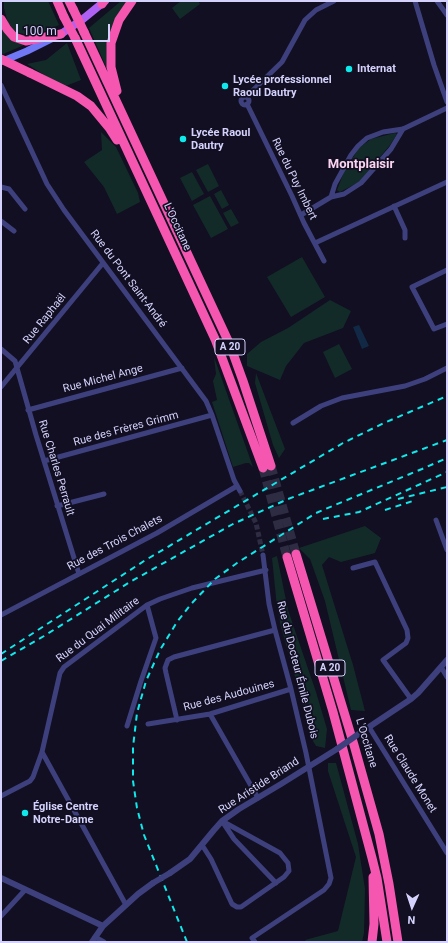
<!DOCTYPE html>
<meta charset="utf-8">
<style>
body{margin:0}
#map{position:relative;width:448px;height:943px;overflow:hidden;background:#110f21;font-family:Roboto,sans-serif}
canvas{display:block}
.frame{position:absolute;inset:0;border:2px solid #d4d2fc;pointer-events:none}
.north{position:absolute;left:392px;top:887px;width:40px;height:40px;-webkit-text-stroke:3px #110f21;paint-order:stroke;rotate:183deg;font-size:11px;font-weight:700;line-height:16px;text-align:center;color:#d4d2fc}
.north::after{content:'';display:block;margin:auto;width:14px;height:18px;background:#d4d2fc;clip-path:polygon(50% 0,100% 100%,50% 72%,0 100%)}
.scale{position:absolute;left:16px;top:24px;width:94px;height:18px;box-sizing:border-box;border:2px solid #d4d2fc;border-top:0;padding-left:5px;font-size:12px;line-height:14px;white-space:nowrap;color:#d4d2fc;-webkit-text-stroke:3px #110f21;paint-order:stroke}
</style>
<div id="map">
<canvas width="448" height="943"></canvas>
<div class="frame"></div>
<div class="north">N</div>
<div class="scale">100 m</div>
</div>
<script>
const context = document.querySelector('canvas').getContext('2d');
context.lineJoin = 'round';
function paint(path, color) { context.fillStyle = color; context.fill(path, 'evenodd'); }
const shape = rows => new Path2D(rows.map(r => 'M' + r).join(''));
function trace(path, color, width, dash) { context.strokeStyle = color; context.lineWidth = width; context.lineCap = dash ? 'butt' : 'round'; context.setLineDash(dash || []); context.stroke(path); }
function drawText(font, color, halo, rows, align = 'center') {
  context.font = font + ' Roboto,sans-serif'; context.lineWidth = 3.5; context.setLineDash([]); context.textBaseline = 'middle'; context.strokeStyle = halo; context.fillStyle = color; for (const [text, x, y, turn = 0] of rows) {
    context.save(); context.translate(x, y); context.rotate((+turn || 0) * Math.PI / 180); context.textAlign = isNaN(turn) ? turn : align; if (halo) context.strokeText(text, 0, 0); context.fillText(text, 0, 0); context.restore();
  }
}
const green = shape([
 [4,1,48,1,59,25,41,33,28,35,16,32,8,23,4,8],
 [121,1,129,1,107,69,89,28],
 [181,1,198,1,200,4,180,19,172,8],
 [1,26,24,45,1,55],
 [67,43,81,80,63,87,27,64,46,60],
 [101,132,116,147,138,193,140,202,117,214,104,187,84,162,102,150],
 [395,133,397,134,390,145,359,182,340,192,337,190,344,172,359,148,371,139],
 [208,164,219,186,208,192,196,170],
 [192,172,204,194,192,201,180,178],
 [221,190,229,205,222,209,214,194],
 [210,196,228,229,211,238,193,205],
 [231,209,239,223,231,227,223,213],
 [302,257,325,297,291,317,267,277],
 [330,300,351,311,343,328,304,343,286,366,280,380,247,366,247,354,261,342,288,328],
 [339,344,352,369,335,378,323,352],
 [214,357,253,467,249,463,246,463,233,467,212,402,217,400,213,381,216,374],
 [256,373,285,449,279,458,273,445,255,383],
 [365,526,381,538,375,553,341,562,329,557,322,565,353,665,365,711,351,710,325,601,310,559,299,548],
 [277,556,288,610,316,692,327,729,325,748,316,746,313,741,281,627,277,607,272,558],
 [328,763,336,763,358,844,365,889,364,933,362,942,307,942,305,940,338,931,356,857,328,771]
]);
const water = shape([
 [359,325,369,346,362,349,353,327]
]);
const minorTunnel = shape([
 [240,491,256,523,263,555]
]);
const motorwayTunnel = shape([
 [271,466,296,554],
 [263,468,287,557]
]);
const minor = shape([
 [415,1,434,65,447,102],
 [437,1,447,15],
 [1,85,47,184,64,210,206,401,212,415,234,480,240,491],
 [246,97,282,62,305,20,316,10,334,1],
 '241 101a4 4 0 1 1 8 0a4 4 0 1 1-8 0Z',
 [247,104,292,196,304,223,324,261],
 [1,187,9,189,25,209],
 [331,197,335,184,351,155,358,146,367,138,383,132,403,129,447,108],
 [394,206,405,230,405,238],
 [301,215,331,197,344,194,361,183,391,149,403,129],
 [1,221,14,231],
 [315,243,447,182],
 [447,270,412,287,434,329,447,324],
 [1,349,15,361,36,435,79,574],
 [1,387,103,263],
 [28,410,182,368],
 [293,423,321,406,342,398,405,386,425,379,447,368],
 [44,461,212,415],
 [57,506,104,494],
 [436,520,447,550],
 [353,568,375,562,407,630,408,638,406,643,383,660,411,699],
 [1,615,157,533,237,486],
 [441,667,447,677],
 [210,714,258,798],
 [177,720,166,673,165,668,168,660,174,657,275,630],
 [148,724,210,714,291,689],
 [127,726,141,681,156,638,147,605],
 [369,727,447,853],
 [42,752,126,905],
 [1,796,30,781,33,777,42,752,60,673,64,667,147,605,160,599,192,588,266,570],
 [202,845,211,859,232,904,237,907,241,907,284,877,289,871,288,863,280,853,222,821,234,839,276,883],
 [1,916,25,890],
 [95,937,104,942],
 [255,942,252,938,324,890,329,884,331,878,306,753,291,689,275,630,269,604,263,555]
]);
const tertiary = shape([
 [360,733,411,699,418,693,447,660],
 [170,873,190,859,214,830,222,821,239,809,281,784,337,749],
 [1,878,103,926],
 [92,942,103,926,138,894,153,883]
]);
const secondary = shape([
 [3,61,27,51,53,38]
]);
const primary = shape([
 [61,34,83,19,105,1]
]);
const motorway = shape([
 [57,1,64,17],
 [69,1,73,9],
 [102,4,104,1],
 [1,19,7,29,14,37,26,41,61,34],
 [84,32,230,345,243,381,271,466],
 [75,38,215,339,263,468],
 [30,73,77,96,91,106,110,129,117,140],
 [117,91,111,67,111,43,119,20,132,1],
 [296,554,354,745,379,834,389,884,398,942],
 [287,557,333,712,372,858,377,878,387,942],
 [372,942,374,924,373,877]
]);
const rail = shape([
 [398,499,447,487],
 [385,510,416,500],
 [323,519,359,512,447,472],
 [1,654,144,561,343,443,384,423,447,396],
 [1,661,44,636,130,582,233,524,288,499,447,440],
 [187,942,144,835,137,808,133,781,133,747,137,713,146,681,160,650,177,622,191,604,215,579,237,563,316,513,335,505,422,469,447,458]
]);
const tertiaryBridge = shape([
 [337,749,360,733],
 [153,883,170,873]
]);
const motorwayBridge = shape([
 [73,9,84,32],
 [64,17,75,38],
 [1,59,30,73]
]);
const markers = [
 [349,69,4,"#0fe9eb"],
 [225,86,4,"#0fe9eb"],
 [183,139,4,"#0fe9eb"],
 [25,813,4,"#0fe9eb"]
];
const shields = [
 [230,347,30],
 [330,668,30]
];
const shieldNames = [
 ["A 20",230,347],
 ["A 20",330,668]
];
const poiNames = [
 ["Internat",357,69],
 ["Lycée professionnel",233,80],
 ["Raoul Dautry",233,93],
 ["Lycée Raoul",191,133],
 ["Dautry",191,146],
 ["Église Centre",33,807],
 ["Notre-Dame",33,820]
];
const streetNames = [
 ["Rue du Puy Imbert",294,179,64],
 ["L'Occitane",177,227,65],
 ["Rue du Pont Saint-André",128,279,53],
 ["Rue Raphaël",45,319,-51],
 ["Rue Michel Ange",103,379,-15],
 ["Rue des Frères Grimm",126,429,-15],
 ["Rue Charles Perrault",56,468,73],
 ["Rue des Trois Chalets",115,543,-28],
 ["Rue du Quai Militaire",98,630,-37],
 ["Rue du Docteur Émile Dubois",297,670,76],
 ["Rue des Audouines",229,696,-15],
 ["L'Occitane",366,743,73],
 ["Rue Claude Monet",410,774,58],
 ["Rue Aristide Briand",259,786,-33]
];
const quarterNames = [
 ["Montplaisir",361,165]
];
paint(green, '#132b28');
paint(water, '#112944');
trace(minorTunnel, '#2e2c42', 5, [5, 2.5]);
trace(motorwayTunnel, '#2e2c42', 9, [9, 4.5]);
trace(minor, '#3d407d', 5);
trace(tertiary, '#3d407d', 6);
trace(secondary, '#7078f6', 7);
trace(primary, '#b061f5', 8);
trace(motorway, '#f456b0', 9);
trace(rail, '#0fe9eb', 2, [6, 5]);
trace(tertiaryBridge, '#3d407d', 6);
trace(motorwayBridge, '#f456b0', 9);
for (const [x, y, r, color] of markers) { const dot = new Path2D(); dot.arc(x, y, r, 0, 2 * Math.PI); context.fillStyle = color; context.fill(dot); trace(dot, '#110f21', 1.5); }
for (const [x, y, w] of shields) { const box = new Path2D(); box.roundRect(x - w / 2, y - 8, w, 16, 3); context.fillStyle = '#110f21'; context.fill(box); trace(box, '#d4d2fc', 1); }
drawText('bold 10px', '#d4d2fc', null, shieldNames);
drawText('bold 11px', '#d4d2fc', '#110f21', poiNames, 'left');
drawText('11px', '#d4d2fc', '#110f21', streetNames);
drawText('bold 13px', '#fcd4f1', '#110f21', quarterNames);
</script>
